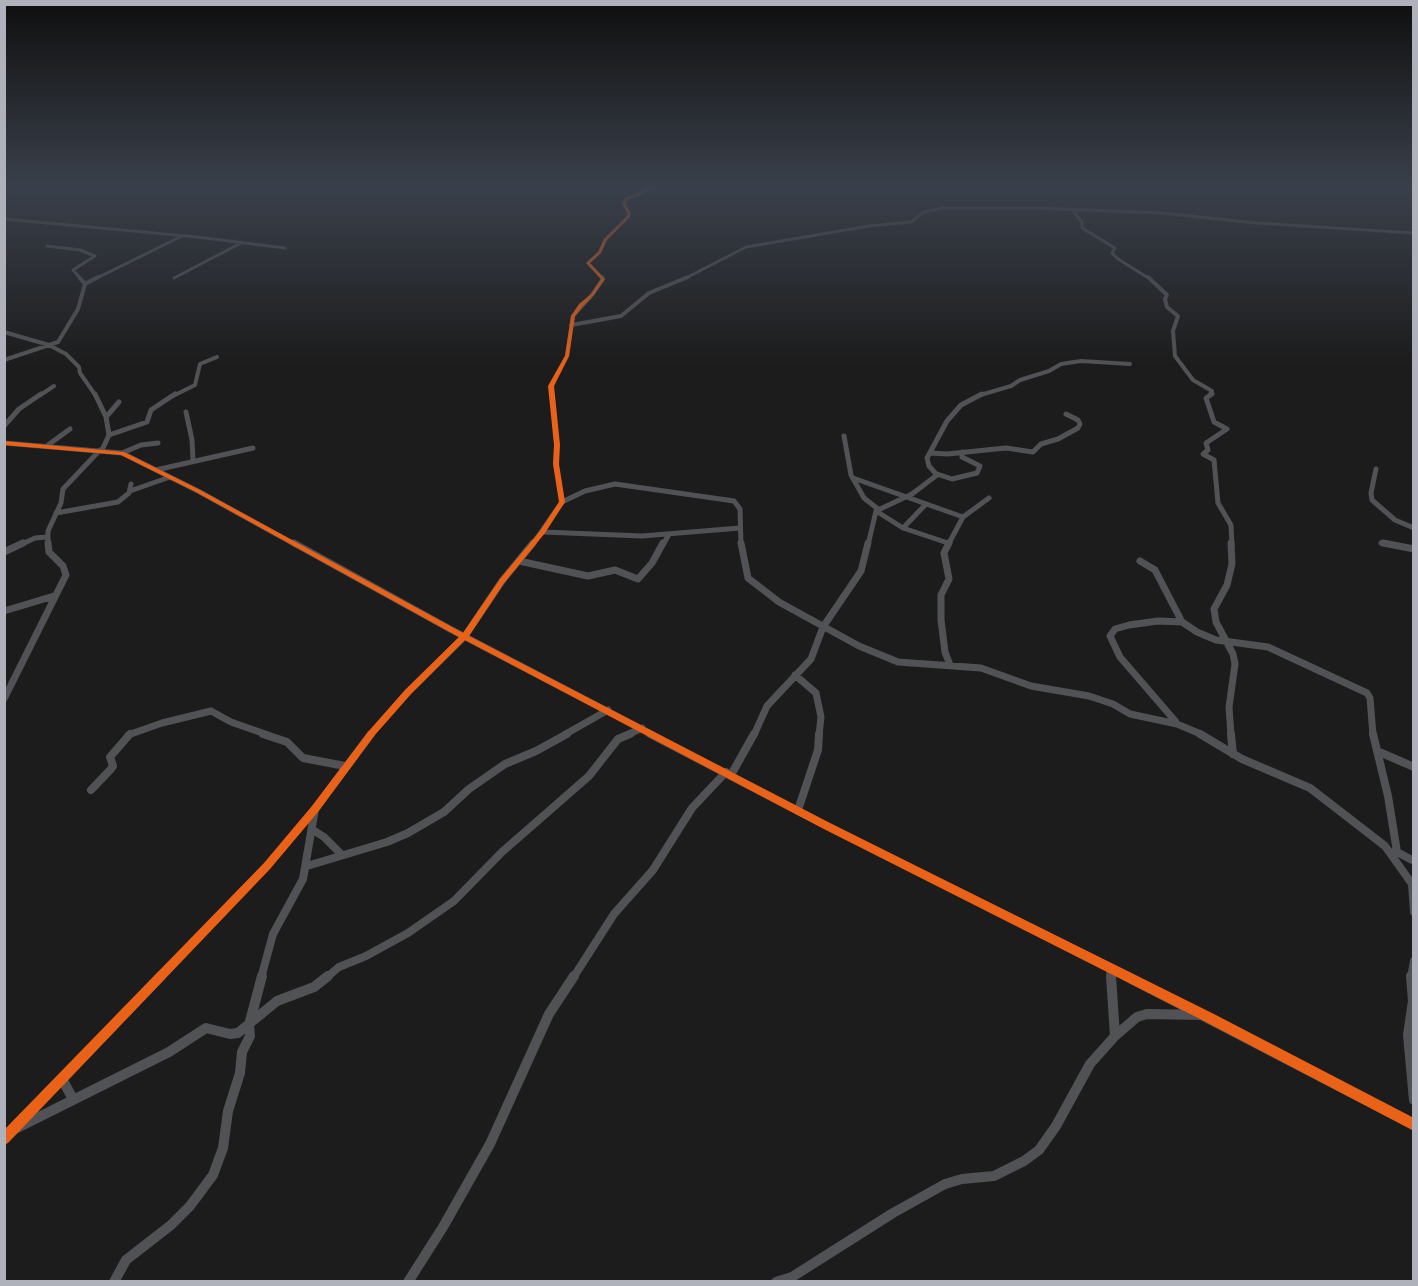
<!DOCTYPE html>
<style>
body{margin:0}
#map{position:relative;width:1418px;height:1286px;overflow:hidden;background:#1c1c1c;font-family:Helvetica,sans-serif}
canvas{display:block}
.frame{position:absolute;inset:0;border:6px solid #afb2bb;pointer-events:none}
</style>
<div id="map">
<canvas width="1418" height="1286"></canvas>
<div class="frame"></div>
</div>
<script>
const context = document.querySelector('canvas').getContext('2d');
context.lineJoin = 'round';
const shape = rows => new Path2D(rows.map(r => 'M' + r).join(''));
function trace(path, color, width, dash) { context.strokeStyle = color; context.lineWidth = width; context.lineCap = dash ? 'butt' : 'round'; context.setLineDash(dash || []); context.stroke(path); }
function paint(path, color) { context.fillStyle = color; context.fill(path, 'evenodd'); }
const streetFar5 = shape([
 [1072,210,1082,222,1082,228,1115,248,1112,253,1118,259,1150,279],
 [4,219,197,237,285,248],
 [47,246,80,250,95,256,73,270,81,279],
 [174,278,241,243],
 [95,279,180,237],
 [603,279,588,263,600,252,605,240,628,217,629,213,624,204,626,199,660,186],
 [684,279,746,247,869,226,911,222,924,212,943,208,1035,208,1162,213,1256,223,1414,233]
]);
const streetFar4 = shape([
 [79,277,85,284],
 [1148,277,1167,295,1165,299,1167,307,1178,316,1173,331,1175,356,1193,380,1212,391,1209,396],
 [571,325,621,316,649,293,688,277],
 [4,332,49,345,66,354,79,367,80,373,96,396],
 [4,360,58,342,78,309,85,284,98,277],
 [39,396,54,386],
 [173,396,195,385,200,364,217,357],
 [552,396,551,386,567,356,573,316,592,295,603,279,602,277],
 [977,396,1011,386,1020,380,1049,371,1061,364,1081,361,1130,364]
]);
const streetFar3 = shape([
 [95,394,106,417,109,435,102,450],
 [1212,394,1206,398,1214,422,1227,429,1206,443,1208,450,1203,454,1214,460,1218,503,1231,525,1232,545],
 [186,412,192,440,193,461],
 [106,417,119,402],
 [4,426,19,409,41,394],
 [109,435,147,422,151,410,175,394],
 [844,436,851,475,864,498,878,509],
 [4,443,122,453,198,491,296,545],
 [48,445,70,429],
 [122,453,141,445,158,443],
 [930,453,947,454,1006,448,1033,452,1041,444,1058,439,1078,428,1080,424,1078,420,1066,414],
 [1376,469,1371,493,1372,500,1395,520,1414,528],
 [156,470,253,448],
 [937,474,952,479,977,473,980,466,962,457,962,452],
 [853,478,963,517],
 [130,491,170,477],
 [562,502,585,491,615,484,734,501,740,509,741,545],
 [876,511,903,528,948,543],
 [56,513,118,502,129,493,131,484],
 [903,528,926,504],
 [543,532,642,536,740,528],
 [1381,543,1392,545],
 [20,545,35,538,47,537],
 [48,545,48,531,61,503,63,489,100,450],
 [532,545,562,502,556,464,557,445,552,394],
 [663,545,669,534],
 [868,545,876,511,912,494,937,475,929,466,927,458,947,421,961,405,982,394],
 [948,545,963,517,989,498]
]);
const streetFar2 = shape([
 [294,543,450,629,653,735],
 [741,543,748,578,779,602,859,646,898,662,981,668,1031,686,1089,696,1113,704,1130,714,1177,724,1203,735],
 [949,543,944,553,949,579,941,595,941,620,945,652,950,665],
 [1383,543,1414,549],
 [4,552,23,543],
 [519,561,588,576,615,570,638,579,652,563,663,543],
 [1140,561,1155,570,1182,622,1197,632,1216,640,1268,647,1367,693,1370,698,1373,735],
 [4,611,54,596],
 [795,675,816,693,821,717,819,735],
 [4,699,66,575,63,566,49,552,48,543],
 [1176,722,1120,657,1110,636,1115,629,1129,625,1158,621,1182,622],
 [128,735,162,723,211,711,231,722,268,735],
 [370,735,408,692,465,636,502,581,533,543],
 [564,735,608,710],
 [627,735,642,728],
 [754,735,767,706,811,659,823,627,861,571,868,543],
 [1231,735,1229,707,1235,664,1233,654,1216,622,1214,609,1227,585,1232,564,1231,543]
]);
const streetFar1 = shape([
 [263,734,287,742,303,758,345,766],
 [650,734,825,825,1129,978],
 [1200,734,1242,759,1310,788,1385,846,1412,884,1414,912],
 [1231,734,1233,754],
 [1373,734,1388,796,1397,852],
 [1377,751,1414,767],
 [731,775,754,734],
 [91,790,111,769,113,766,110,757,130,734],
 [798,810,818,750,819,734],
 [313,830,324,837,342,855],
 [1395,851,1414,861],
 [307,866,387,842,408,833,444,812,469,789,505,764,536,751,567,734],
 [1110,969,1111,978],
 [160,978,267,866,315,809,371,734],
 [261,978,273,934,303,879,315,809],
 [326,978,339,967,366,956,408,933,454,901,502,852,589,776,618,739,630,734],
 [573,978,614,914,653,870,692,808,726,772],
 [1411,978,1414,961]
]);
const street = shape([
 [1111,976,1115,1036],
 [1126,976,1414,1125],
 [1411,976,1413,1001,1408,1035,1414,1100],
 [62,1079,73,1099],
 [17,1128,169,1052,206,1028,230,1034,238,1033,277,1001,314,987,328,976],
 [4,1139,161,976],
 [114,1282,126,1260,171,1225,190,1206,213,1175,223,1148,228,1111,240,1073,242,1052,250,1036,249,1025,262,976],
 [408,1282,443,1227,490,1144,549,1014,574,976],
 [776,1282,792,1277,893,1213,945,1184,962,1179,994,1176,1024,1161,1039,1150,1056,1126,1090,1064,1115,1036,1137,1017,1147,1014,1201,1015]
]);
const cycleway = shape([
 [656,186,661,186,627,200,626,204,631,213,630,217,607,240,601,253,590,263,605,279,593,296,583,306,575,316,569,356,554,386,560,445,559,464,565,502,545,533,504,583,469,636,828,822,1214,1014,1414,1118,1414,1131,1206,1022,822,828,465,640,411,694,374,736,318,812,270,869,8,1143,4,1145,4,1130,264,863,312,806,368,732,405,690,459,637,196,492,121,455,4,445,4,441,124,452,200,490,463,633,500,579,540,531,559,502,553,464,554,445,548,386,565,356,571,316,579,304,591,294,601,279,586,263,598,252,604,239,626,217,627,213,622,204,625,198,656,186]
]);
trace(streetFar5, '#515255', 3);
trace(streetFar4, '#515255', 4);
trace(streetFar3, '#515255', 5);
trace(streetFar2, '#515255', 7);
trace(streetFar1, '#515255', 8);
trace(street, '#515255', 10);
paint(cycleway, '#ea6118');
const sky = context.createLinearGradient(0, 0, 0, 367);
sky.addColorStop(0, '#0f0f0f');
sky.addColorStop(0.51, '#3a404b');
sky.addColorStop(1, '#3a404b00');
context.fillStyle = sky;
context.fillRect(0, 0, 1418, 367);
</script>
